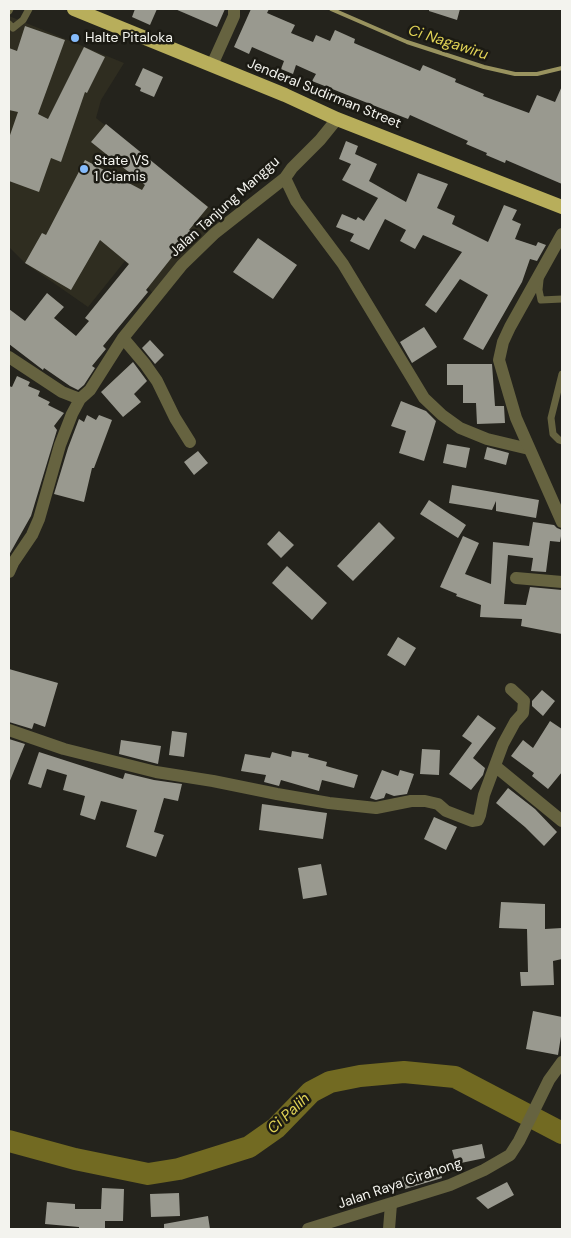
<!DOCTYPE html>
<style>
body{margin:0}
#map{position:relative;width:571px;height:1238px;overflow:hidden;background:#24231c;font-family:"DM Sans",sans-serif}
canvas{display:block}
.frame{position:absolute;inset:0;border:10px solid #f3f3ee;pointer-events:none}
</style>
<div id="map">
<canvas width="571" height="1238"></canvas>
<div class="frame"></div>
</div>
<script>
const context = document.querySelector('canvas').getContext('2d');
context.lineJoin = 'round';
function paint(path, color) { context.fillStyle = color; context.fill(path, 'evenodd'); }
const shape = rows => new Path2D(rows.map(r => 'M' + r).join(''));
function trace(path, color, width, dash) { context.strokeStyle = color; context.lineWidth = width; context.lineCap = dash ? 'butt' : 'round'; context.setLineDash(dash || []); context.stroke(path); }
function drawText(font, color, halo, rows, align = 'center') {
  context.font = font + ' "DM Sans",sans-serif'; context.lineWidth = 5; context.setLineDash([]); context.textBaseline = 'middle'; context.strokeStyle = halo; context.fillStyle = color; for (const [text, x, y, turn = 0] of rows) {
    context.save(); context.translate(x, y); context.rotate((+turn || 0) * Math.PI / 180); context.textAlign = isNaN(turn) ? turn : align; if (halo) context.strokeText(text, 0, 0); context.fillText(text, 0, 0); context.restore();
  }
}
const built = shape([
 [9,16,124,63,101,100,96,118,224,219,157,298,125,261,88,307,25,263,9,247]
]);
const stream = shape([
 [331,9,407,42,484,67,515,74,537,74,562,68]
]);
const river = shape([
 [9,1141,75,1159,148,1174,179,1169,249,1147,276,1128,311,1092,330,1082,360,1076,404,1072,455,1077,562,1133]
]);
const building = shape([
 [135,9,157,9,150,25,132,17],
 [175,9,225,9,217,27],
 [251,9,269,9,267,13,295,25,291,33,313,42,316,35,330,41,335,30,355,39,354,43,420,71,423,65,456,79,455,82,484,94,483,96,529,113,537,95,555,102,562,86,562,184,506,160,505,163,486,155,487,153,466,144,468,141,410,115,408,119,312,81,316,74,296,65,293,74,281,69,284,61,252,47,249,54,234,47],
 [429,9,460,9,457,20,429,11],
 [25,26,65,40,38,114,48,119,84,47,105,57,87,93,85,92,61,162,51,158,39,192,9,181,9,138,18,112,9,110,9,48,17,51],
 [143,68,163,77,154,97,140,91,141,88,135,85],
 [106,124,208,207,189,230,192,232,146,290,148,292,103,346,106,349,92,366,95,368,84,385,78,390,70,386,44,368,43,370,9,344,9,309,25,321,47,293,64,307,54,318,76,336,89,321,85,318,129,264,100,240,71,290,25,263,42,233,46,235,85,160,142,190,145,185,91,142],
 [346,141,358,146,355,154,377,164,369,181,406,202,418,173,448,184,437,208,455,216,452,224,488,242,504,205,517,210,512,220,521,224,515,239,536,246,538,242,546,245,537,261,530,259,522,282,483,350,463,339,488,295,460,279,436,313,425,305,462,252,423,235,415,249,400,241,406,230,385,219,369,250,350,241,354,234,336,227,342,214,356,220,358,217,364,221,378,198,342,180,351,164,339,159],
 [258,238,297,265,273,299,233,272],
 [424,327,437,347,412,363,400,342],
 [150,340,164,355,155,364,142,348],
 [133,362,147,381,134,394,141,402,123,417,101,392],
 [447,364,492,364,495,406,504,406,505,423,477,424,476,403,463,403,463,385,447,385],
 [17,376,30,382,28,386,40,391,38,396,50,402,48,405,64,413,54,426,57,430,31,516,9,555,9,386,12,387],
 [401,401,426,411,436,421,424,461,399,453,406,431,391,426],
 [87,415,96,420,99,415,112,420,94,468,92,468,84,502,54,494,68,448,79,419,84,422],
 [447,444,470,448,466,468,443,463],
 [487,447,509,453,506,465,484,459],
 [198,451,208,463,194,475,184,462],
 [452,485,539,500,536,518,496,511,496,501,492,510,449,503],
 [429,500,466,525,458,538,420,514],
 [379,522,395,538,353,581,337,566],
 [533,522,554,525,557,528,562,530,560,542,550,541,546,572,531,571,533,558,508,555,504,604,526,605,530,587,562,590,562,634,521,626,522,619,480,617,481,605,456,596,457,594,440,587,463,536,479,543,465,574,491,584,493,542,529,546],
 [279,531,294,545,281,558,267,544],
 [287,566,327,603,312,620,272,583],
 [398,637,416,648,405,666,387,655],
 [9,669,58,683,45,727,34,723,32,729,9,722],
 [542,690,555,701,543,716,532,706,532,701],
 [478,715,496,728,473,758,485,768,483,775,471,790,449,774,472,743,462,736],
 [550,721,562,729,562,772,548,789,532,776,534,773,511,756,523,740,533,748],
 [172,731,187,733,184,757,169,755],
 [9,739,25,744,9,783],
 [121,740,161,746,158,764,119,754],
 [422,749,440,750,439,775,420,774],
 [292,751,309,754,308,757,327,762,326,766,358,775,354,788,322,780,319,791,281,780,279,786,264,782,266,775,241,771,245,754,270,758,272,752,291,757],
 [39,752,123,779,125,773,154,780,182,784,178,801,164,798,154,832,164,835,156,857,126,847,137,810,101,801,95,820,80,815,85,796,63,790,67,775,47,769,41,788,28,784],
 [382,770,398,776,400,770,414,774,407,794,394,796,386,793,384,798,376,800,370,798],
 [508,788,535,809,557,832,544,846,525,827,496,803],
 [262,804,327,813,323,839,259,830],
 [434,817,457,827,446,850,424,839],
 [321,864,327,895,303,899,298,868],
 [501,902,545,904,545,929,562,928,562,959,553,961,554,985,521,986,520,972,528,972,527,929,499,928],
 [533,1011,562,1017,562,1030,558,1055,526,1049],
 [482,1144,485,1158,456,1164,452,1150],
 [439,1166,442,1178,405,1189,402,1177],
 [507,1182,514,1195,488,1209,476,1198],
 [102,1188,124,1189,123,1221,105,1221,105,1229,79,1229,79,1227,45,1224,47,1202,75,1204,75,1209,101,1209],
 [179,1193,180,1216,151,1217,150,1194],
 [208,1216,210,1229,164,1229,164,1224]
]);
const service = shape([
 [9,11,10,9],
 [9,24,13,28,23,20,29,9],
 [540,280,539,290,541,300,562,299],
 [562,374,551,418,553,434,559,440,562,441]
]);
const minor = shape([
 [212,65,234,16,234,9],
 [285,178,296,201,343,264,424,398,442,415,460,428,487,439,529,449],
 [123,338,145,364,157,381,175,418,190,442],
 [9,357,62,392,80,399,90,390,123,338,182,265,215,233,285,178,292,168,320,140,337,119],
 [9,572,13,563,32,535,39,519,60,445,72,414,80,399],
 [516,578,562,582],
 [9,730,64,749,156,772,213,781,277,794,329,803,376,808,411,801,425,801,438,804,446,811,472,821,478,820,480,815,484,795,503,744,515,722,523,713,524,701,511,689],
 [495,766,562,821],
 [389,1229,391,1204]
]);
const tertiary = shape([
 [562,234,510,327,503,342,499,360,516,418,562,522],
 [308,1229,450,1185,484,1170,510,1155,519,1141,549,1080,562,1062]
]);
const trunk = shape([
 [74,9,285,95,337,119,562,207]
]);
const markers = [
 [75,38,5,"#85bbfb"],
 [84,169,5,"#85bbfb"]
];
const poiNames = [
 ["Halte Pitaloka",85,38],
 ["State VS",94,161],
 ["1 Ciamis",94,177]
];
const streetNames = [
 ["Jenderal Sudirman Street",324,94,22],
 ["Jalan Tanjung Manggu",225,207,-42],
 ["Jalan Raya Cirahong",400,1184,-19]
];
const waterNames = [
 ["Ci Nagawiru",448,43,18],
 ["Ci Palih",289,1114,-43]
];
paint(built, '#2f2d20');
trace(stream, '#99935f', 4);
trace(river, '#726a22', 22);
paint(building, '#99998f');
trace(service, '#666340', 7);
trace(minor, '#666340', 12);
trace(tertiary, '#666340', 12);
trace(trunk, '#b8ae5b', 14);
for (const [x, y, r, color] of markers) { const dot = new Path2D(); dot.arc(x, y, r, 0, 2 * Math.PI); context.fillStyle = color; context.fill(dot); trace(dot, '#1b1a13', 2); }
drawText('14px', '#f3f3ee', '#1b1a13', poiNames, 'left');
drawText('14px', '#f3f3ee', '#1b1a13', streetNames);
drawText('italic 15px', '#e2d456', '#1b1a13', waterNames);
</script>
